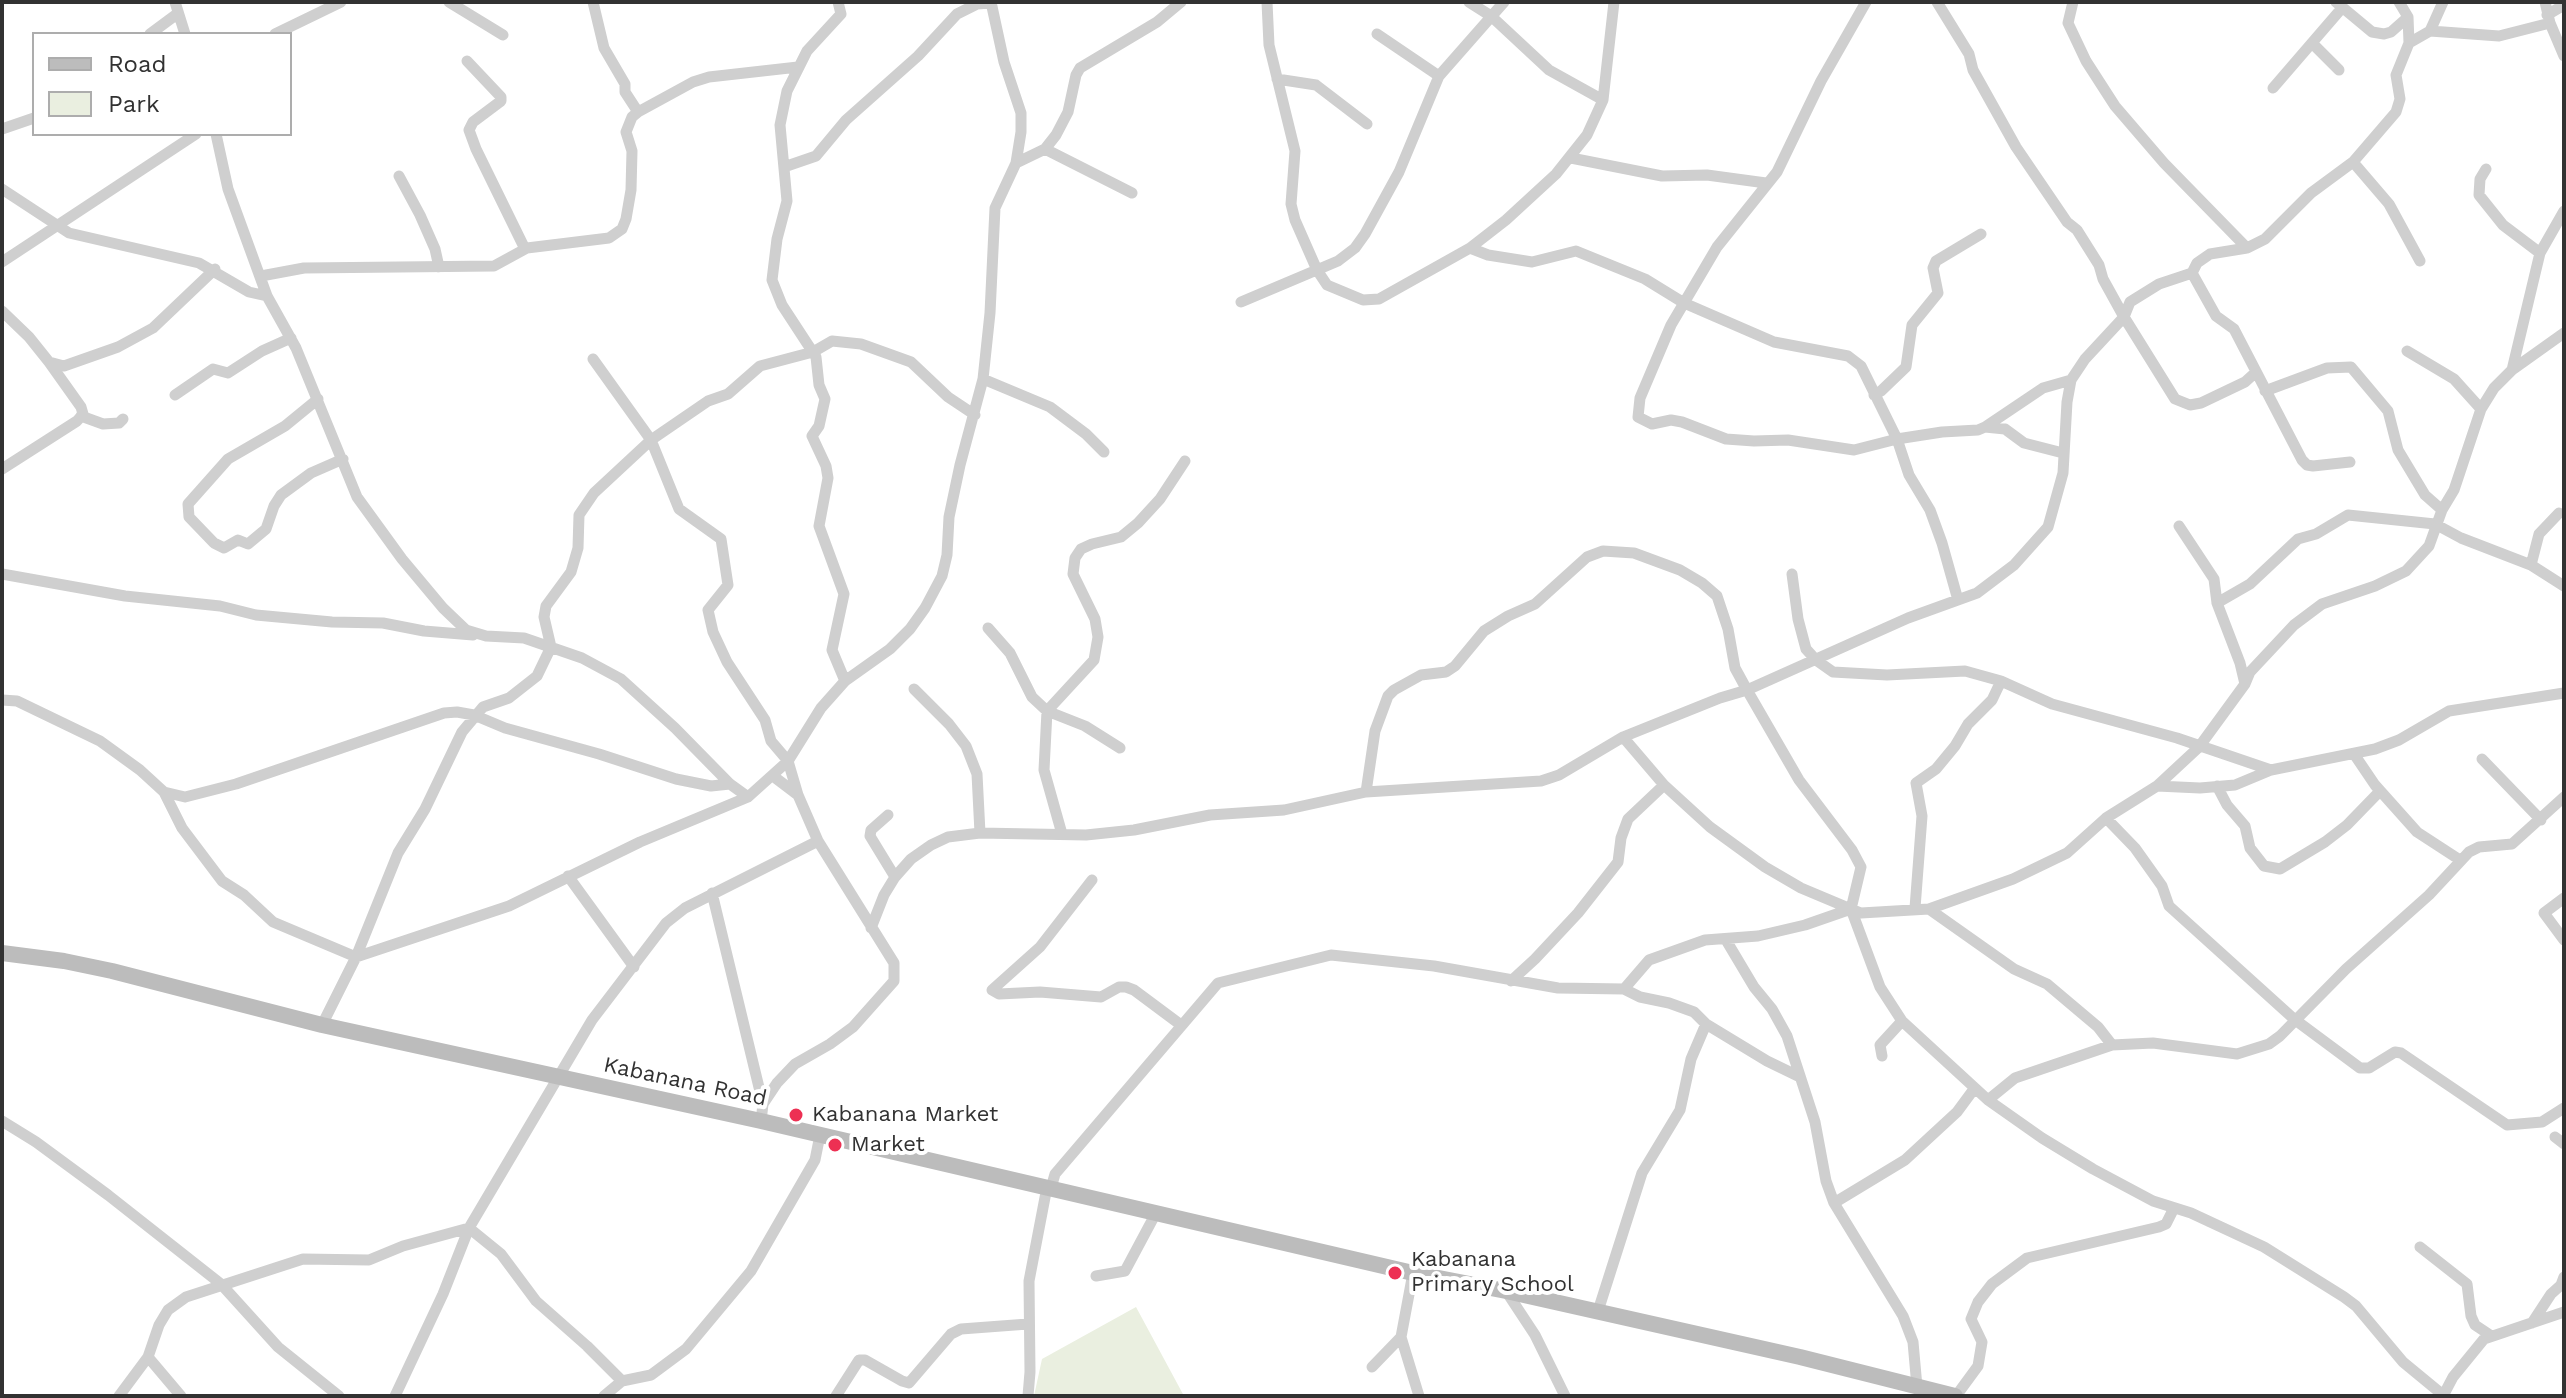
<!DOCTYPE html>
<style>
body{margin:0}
#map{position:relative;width:2566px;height:1398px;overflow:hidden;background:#fff;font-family:"Work Sans",sans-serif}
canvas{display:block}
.frame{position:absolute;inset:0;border:4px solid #323232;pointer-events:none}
.legend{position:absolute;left:32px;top:32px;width:260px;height:104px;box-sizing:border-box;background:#fff;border:2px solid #adadad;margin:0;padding:10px 14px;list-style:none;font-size:24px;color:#323232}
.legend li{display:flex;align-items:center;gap:16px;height:40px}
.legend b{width:40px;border:2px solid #adadad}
</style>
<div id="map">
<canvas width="2566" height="1398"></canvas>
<div class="frame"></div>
<ul class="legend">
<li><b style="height:10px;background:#bcbcbc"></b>Road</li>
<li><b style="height:22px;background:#eaefe0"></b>Park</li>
</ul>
</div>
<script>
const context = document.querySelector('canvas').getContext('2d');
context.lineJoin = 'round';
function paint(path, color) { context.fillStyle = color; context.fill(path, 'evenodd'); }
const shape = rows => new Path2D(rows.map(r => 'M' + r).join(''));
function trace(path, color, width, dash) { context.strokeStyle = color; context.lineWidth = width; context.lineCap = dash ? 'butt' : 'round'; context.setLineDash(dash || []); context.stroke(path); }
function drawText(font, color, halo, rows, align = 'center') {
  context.font = font + ' "Work Sans",sans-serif'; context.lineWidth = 8; context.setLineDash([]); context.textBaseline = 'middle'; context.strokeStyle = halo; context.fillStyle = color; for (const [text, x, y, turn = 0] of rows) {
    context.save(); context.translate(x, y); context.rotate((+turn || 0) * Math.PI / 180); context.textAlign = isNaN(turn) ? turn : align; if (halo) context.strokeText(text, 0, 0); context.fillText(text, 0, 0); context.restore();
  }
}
const green = shape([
 [1136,1307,1184,1396,1034,1396,1042,1359]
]);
const street = shape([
 [175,2,185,34],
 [449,2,503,35],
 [593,2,604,48,625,84,625,92,638,112],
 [838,2,841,14,807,51,787,91,780,125,787,201,777,239,772,280,782,305,816,357,819,385,825,399,819,426,812,436,826,466,828,478,819,526,844,594,832,650,845,681],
 [1267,2,1269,45,1295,151,1291,204,1295,220,1317,270,1327,285,1363,300,1379,299,1470,248,1488,255,1532,262,1576,251,1645,279,1684,303,1774,342,1848,356,1861,366,1897,439,1909,475,1930,510,1942,543,1958,600],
 [1469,2,1491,16,1549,70,1603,100],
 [1866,2,1821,81,1777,172,1717,247,1671,325,1640,398,1638,417,1652,424,1671,420,1682,422,1726,439,1754,441,1788,440,1854,450,1897,439,1942,432,1978,430,1985,427,2005,429,2024,443,2063,453],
 [1937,2,1969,54,1973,70,2016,147,2067,222,2077,230,2099,265,2103,279,2124,317,2175,399,2190,405,2201,403,2245,382,2256,372],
 [2073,2,2068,23,2086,61,2115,106,2164,163,2247,248],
 [2336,2,2372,32,2384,34,2391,32,2408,17],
 [2545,2,2550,23,2564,56],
 [2547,15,2564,5],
 [2430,31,2499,36,2550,23],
 [150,34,177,14],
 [275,34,341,2],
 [1377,34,1439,76],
 [2312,43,2339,70],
 [2409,43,2430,31,2443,2],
 [467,61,501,97,501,101,473,122,469,130,476,149,525,249],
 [1277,79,1316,85,1367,124],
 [2273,88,2342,8],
 [2,129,34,118],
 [216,134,228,189,267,296,296,348,357,497,402,559,443,608,466,630,486,636,524,638,582,658,621,679,675,728,730,784,748,797],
 [1045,149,1132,193],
 [1571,158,1662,176,1707,175,1766,183],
 [2353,162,2389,204,2420,261],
 [1016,163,1045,149,1056,135,1068,112,1076,75,1080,68,1157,22,1181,2],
 [784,167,816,156,846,120,918,56,957,14,977,4,990,3],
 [2486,169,2480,179,2479,195,2503,225,2540,253],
 [399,176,420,215,435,249,439,267],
 [2,189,69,233,199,263,249,292,267,296],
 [1470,248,1506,220,1556,174,1587,135,1603,100,1614,2],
 [2,262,196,134],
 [2192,273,2216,316,2234,329,2302,460,2307,465,2313,466,2350,462],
 [261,276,304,268,494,266,527,248,609,238,622,229,626,219,631,190,632,151,626,132,632,117,638,112,693,82,709,77,798,67],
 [1241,302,1338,261,1355,248,1365,234,1399,172,1439,76,1504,2],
 [2,311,29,337,49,362,64,366,118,347,153,328,215,269],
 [2407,351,2454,379,2481,409],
 [593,359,651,440,679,509,721,539,728,585,708,610,713,632,727,662,765,720,771,741,788,761,798,795,818,841,894,963,894,981,853,1027,830,1044,795,1064,777,1083,763,1104,761,1121],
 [2512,370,2564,333],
 [983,379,1050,407,1086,434,1104,452],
 [2265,391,2327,368,2351,367,2388,411,2398,450,2425,495,2442,510],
 [175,395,213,369,228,373,262,351,291,338],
 [1874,395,1881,391,1906,367,1912,325,1938,293,1933,268,1936,261,1981,234],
 [318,399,285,426,228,459,188,504,189,517,214,543,224,548,238,540,248,544,266,529,274,506,281,495,311,473,343,459],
 [81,416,103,424,119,423,123,419],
 [1985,427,2043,388,2071,380],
 [2,469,77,421,83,414,81,407,49,362],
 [2179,526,2214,579,2217,603],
 [2531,565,2539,534,2559,513],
 [2,574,125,596,220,606,256,615,332,622,383,623,424,631,473,635],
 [1792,574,1798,619,1806,649,1816,660,1833,672,1887,675,1965,671,2001,681,2052,704,2177,738,2271,770],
 [988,628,1010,653,1032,697,1047,711,1085,726,1120,748],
 [2245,684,2240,663,2217,603,2250,584,2298,539,2316,534,2348,515,2435,524,2461,538,2531,565,2564,586],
 [914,689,949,724,966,746,977,774,980,833],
 [2,700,17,701,100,741,140,770,164,792,182,828,222,881,244,895,273,922,356,957,398,853,425,809,462,732,483,707,509,698,537,676,551,647,544,617,546,606,571,572,578,548,579,515,594,493,651,440,708,401,728,394,760,366,813,352,832,341,861,344,911,362,948,397,975,415],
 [1623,737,1664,785,1710,827,1765,867,1801,888,1851,909,1880,987,1902,1021,1988,1100,2042,1138,2093,1169,2153,1201,2191,1213,2264,1247,2344,1297,2356,1306,2403,1362,2443,1395],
 [2354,754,2375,785,2417,832,2460,860],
 [2482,759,2541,820],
 [773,776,798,795],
 [2157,786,2199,747,2245,684,2250,672,2294,625,2322,604,2375,586,2406,571,2429,546,2442,510,2454,490,2481,409,2494,388,2512,370,2540,253,2564,211],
 [2217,786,2227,805,2245,826,2250,848,2264,866,2280,869,2325,842,2347,825,2380,791],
 [164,792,185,797,236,784,444,713,457,712,474,715,505,728,599,754,676,779,711,786,730,784],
 [1366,792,1375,731,1388,696,1394,690,1421,675,1446,672,1455,666,1484,631,1508,616,1535,604,1587,557,1603,551,1634,553,1680,570,1702,583,1717,596,1728,629,1735,668,1747,690,1799,780,1852,850,1861,867,1851,909],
 [888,815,871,830,870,836,895,877],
 [2106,818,2135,848,2162,886,2169,906,2294,1019,2360,1068,2369,1068,2395,1052,2401,1053,2507,1125,2542,1122,2564,1108],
 [1062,834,1044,770,1047,711,1094,660,1098,637,1095,619,1073,574,1075,558,1081,549,1092,544,1121,537,1138,523,1160,499,1185,461],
 [568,876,634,967],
 [1092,880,1040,947,992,990,999,994,1040,992,1101,997,1119,987,1126,987,1134,990,1181,1025],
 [712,893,763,1104],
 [2564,898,2544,913,2564,940],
 [1915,908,1922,816,1916,783,1936,769,1955,746,1968,724,1992,700,2001,681],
 [1929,909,2014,969,2047,984,2098,1027,2112,1045],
 [871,928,884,895,895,877,911,859,931,845,948,837,980,833,1086,835,1134,830,1210,815,1284,810,1366,792,1541,781,1559,775,1623,737,1720,698,1747,690,1908,618,1977,593,2014,565,2048,527,2063,473,2067,402,2071,380,2085,359,2124,317,2130,302,2159,284,2192,273,2197,263,2210,254,2247,248,2265,239,2311,193,2353,162,2396,112,2400,99,2396,75,2409,43,2408,17,2399,2],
 [1726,940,1754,987,1772,1009,1787,1036,1815,1122,1826,1181,1834,1203,1903,1316,1913,1342,1917,1387,1921,1391],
 [1511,981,1535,959,1578,913,1618,862,1621,838,1628,819,1664,785],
 [1624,989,1640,997,1669,1003,1694,1012,1706,1024,1767,1061,1800,1077],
 [322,1025,356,957,509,906,640,842,748,797,788,761,821,708,845,681,890,649,910,629,925,608,942,576,947,555,949,517,960,465,983,379,990,313,995,208,1016,163,1021,132,1021,113,1004,62,991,2],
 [1882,1056,1880,1045,1902,1021],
 [1988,1100,2015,1078,2112,1045,2153,1043,2237,1054,2269,1044,2280,1036,2346,969,2429,895,2469,852,2479,847,2512,844,2564,797],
 [2,1121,36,1142,108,1195,221,1284,278,1347,339,1396],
 [2555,1137,2564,1144],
 [1051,1188,1055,1174,1218,983,1331,955,1434,966,1558,988,1624,989,1649,960,1705,940,1758,936,1805,925,1851,909,1861,913,1929,909,2013,879,2067,853,2106,818,2157,786,2200,788,2235,785,2271,770,2375,749,2399,740,2449,711,2564,693],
 [1834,1203,1905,1160,1957,1112,1974,1089],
 [2420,1247,2467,1284,2471,1316,2475,1325,2490,1335],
 [1413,1273,1401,1337,1419,1396],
 [1096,1276,1125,1271,1156,1213],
 [1506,1291,1535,1335,1565,1396],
 [1598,1311,1642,1173,1680,1110,1691,1059,1706,1024],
 [2532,1323,2551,1294,2561,1285,2564,1277],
 [148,1357,181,1396],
 [1372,1367,1401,1337],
 [119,1396,148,1357,159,1325,168,1310,186,1297,303,1259,369,1260,403,1246,469,1228,501,1254,536,1301,587,1346,622,1381],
 [395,1396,443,1294,469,1228,592,1020,666,923,685,908,818,841],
 [604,1396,622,1381,651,1375,686,1349,751,1271,815,1160,820,1135],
 [836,1396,859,1360,865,1360,902,1381,909,1383,951,1334,961,1329,1028,1324],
 [1028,1396,1030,1372,1029,1281,1047,1187],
 [1956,1396,1978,1366,1982,1342,1971,1319,1978,1302,1992,1284,2027,1258,2159,1227,2166,1224,2174,1208],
 [2443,1396,2453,1377,2484,1339,2564,1312]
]);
const secondary = shape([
 [2,953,64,961,112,971,322,1025,761,1121,1413,1273,1506,1291,1800,1357,1955,1396]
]);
const markers = [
 [796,1115,8,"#ed3053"],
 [835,1145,8,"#ed3053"],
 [1395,1273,8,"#ed3053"]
];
const streetNames = [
 ["Kabanana Road",685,1082,12]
];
const poiNames = [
 ["Kabanana Market",812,1115],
 ["Market",851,1145],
 ["Kabanana",1411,1260],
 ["Primary School",1411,1285]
];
paint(green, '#eaefe0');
trace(street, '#cfcfcf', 11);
trace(secondary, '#bcbcbc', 16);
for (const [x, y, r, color] of markers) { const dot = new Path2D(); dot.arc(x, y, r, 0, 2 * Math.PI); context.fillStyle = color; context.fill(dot); trace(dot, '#fff', 3); }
drawText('22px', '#323232', '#fff', streetNames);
drawText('22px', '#323232', '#fff', poiNames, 'left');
</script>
